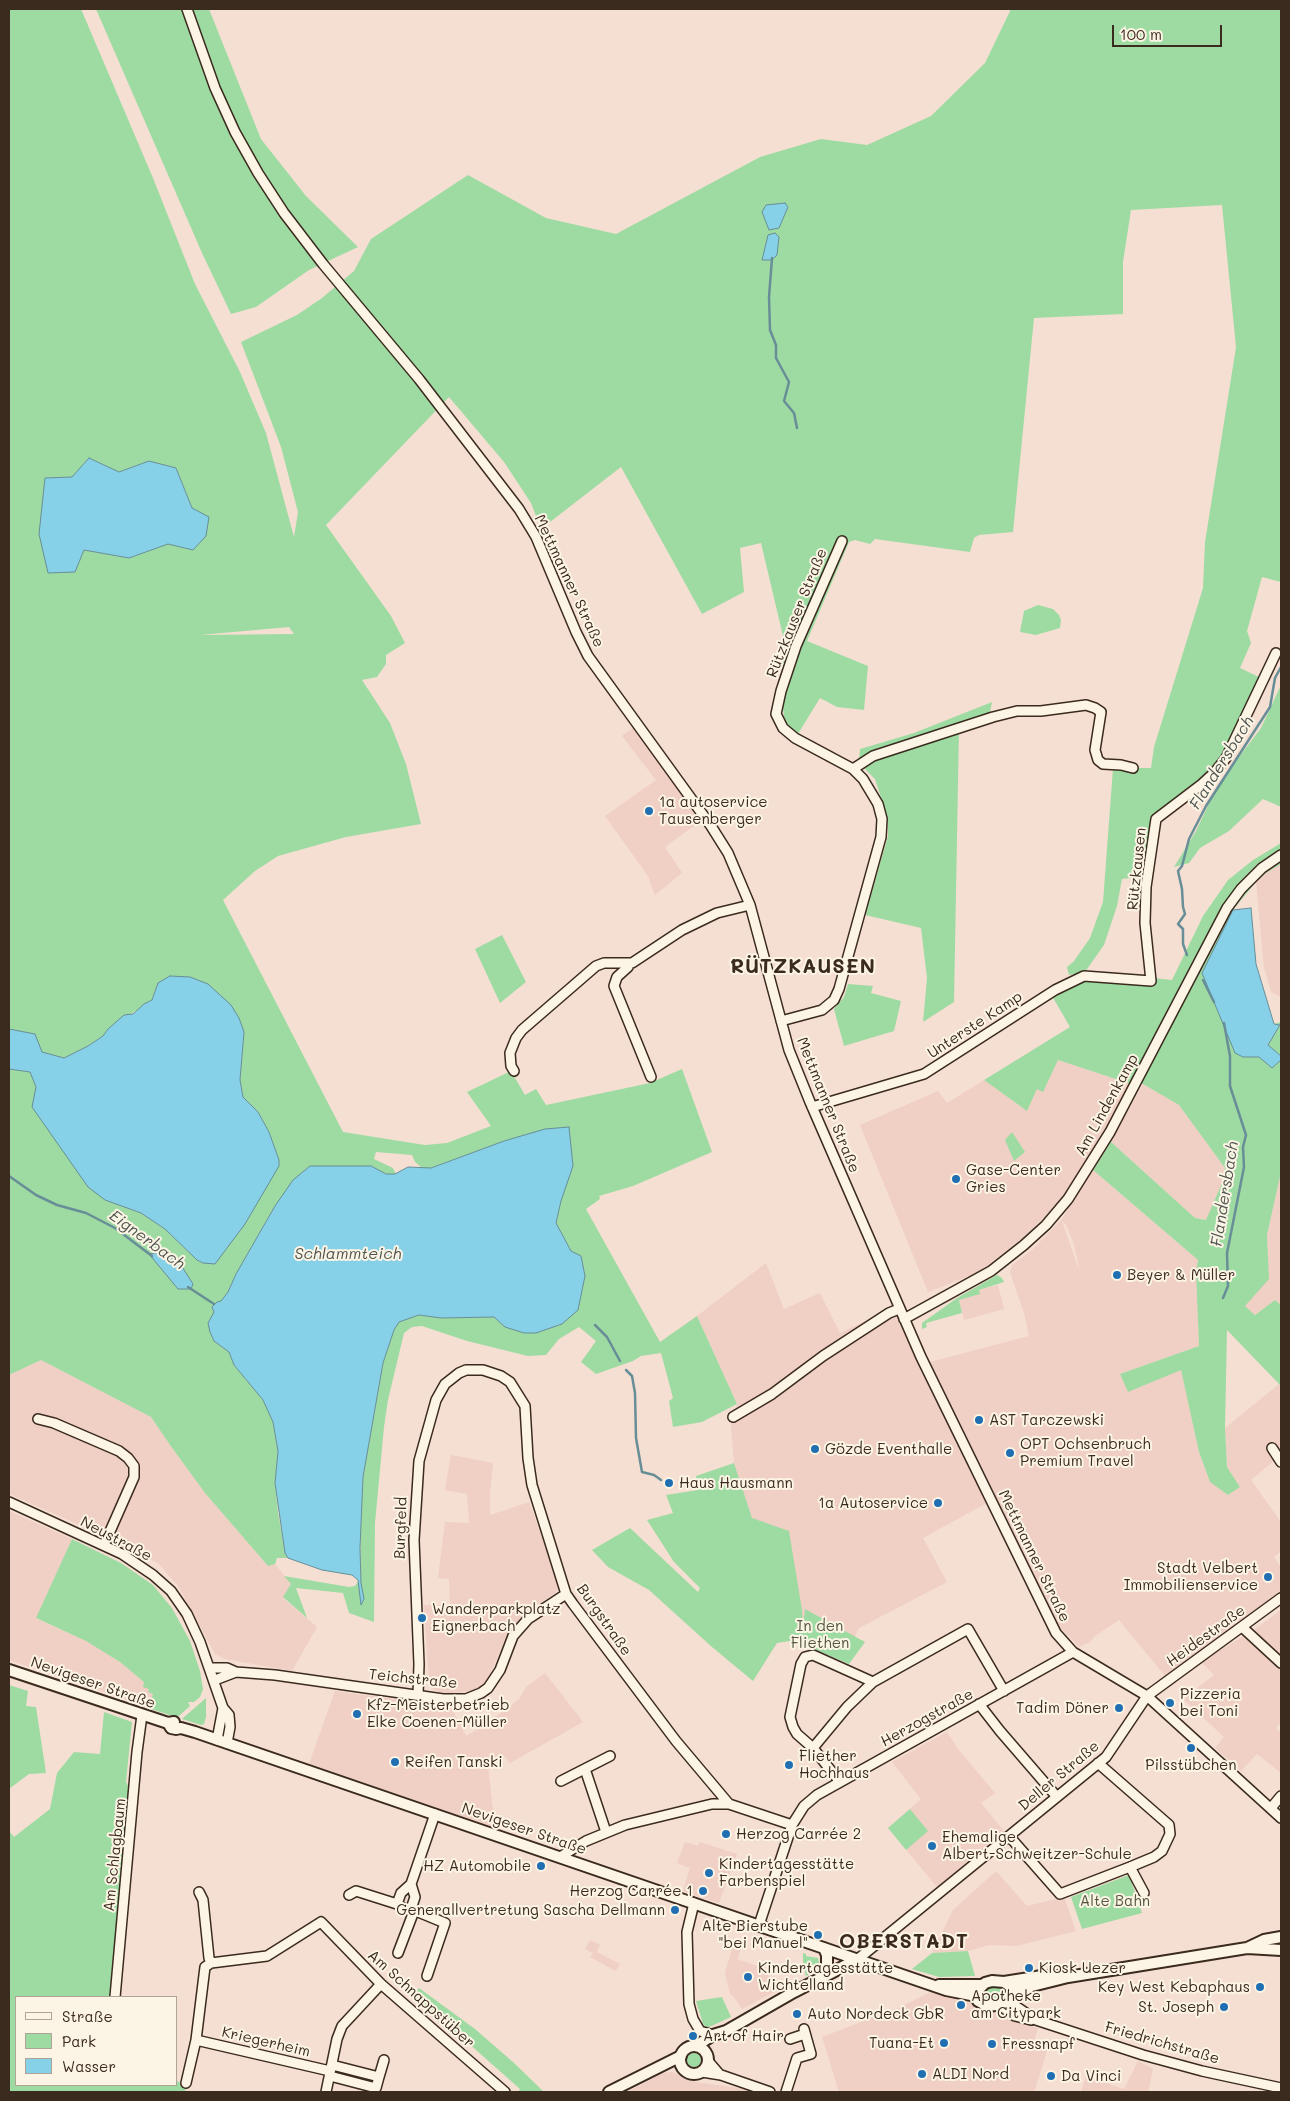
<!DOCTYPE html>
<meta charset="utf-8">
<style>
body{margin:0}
#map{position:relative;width:1290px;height:2101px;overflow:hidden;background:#f5dfd2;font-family:Mali,sans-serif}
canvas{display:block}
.frame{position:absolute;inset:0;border:10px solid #3b2a1e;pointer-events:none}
.legend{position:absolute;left:15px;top:1996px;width:162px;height:90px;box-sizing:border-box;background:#fcf5e5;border:1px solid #afa495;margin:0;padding:6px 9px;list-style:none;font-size:15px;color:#3b2a1e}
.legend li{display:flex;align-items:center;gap:10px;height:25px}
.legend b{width:25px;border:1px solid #afa495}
.scale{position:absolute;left:1112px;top:25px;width:110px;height:22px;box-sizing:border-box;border:2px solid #3b2a1e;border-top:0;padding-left:6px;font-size:15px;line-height:18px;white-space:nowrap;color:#3b2a1e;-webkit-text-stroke:4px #fcf5e5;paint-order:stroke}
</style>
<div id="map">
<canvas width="1290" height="2101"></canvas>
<div class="frame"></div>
<ul class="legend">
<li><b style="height:6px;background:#fcf5e5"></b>Straße</li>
<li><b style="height:14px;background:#9edba3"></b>Park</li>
<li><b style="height:14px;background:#86d1e7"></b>Wasser</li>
</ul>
<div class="scale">100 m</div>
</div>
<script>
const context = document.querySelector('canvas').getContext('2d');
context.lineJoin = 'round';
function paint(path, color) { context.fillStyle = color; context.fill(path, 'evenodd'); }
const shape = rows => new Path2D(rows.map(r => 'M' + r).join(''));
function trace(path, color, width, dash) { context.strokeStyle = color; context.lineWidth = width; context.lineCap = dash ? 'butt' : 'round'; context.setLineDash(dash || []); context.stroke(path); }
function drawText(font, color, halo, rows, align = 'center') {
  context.font = font + ' Mali,sans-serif'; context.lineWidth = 4; context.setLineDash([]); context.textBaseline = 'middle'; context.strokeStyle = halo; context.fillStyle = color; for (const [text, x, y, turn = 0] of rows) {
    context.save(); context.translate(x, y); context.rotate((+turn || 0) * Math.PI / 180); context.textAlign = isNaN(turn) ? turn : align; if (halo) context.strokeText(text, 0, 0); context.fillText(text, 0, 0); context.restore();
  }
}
const built = shape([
 [634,727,702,820,665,847,682,873,655,895,648,876,605,816,656,780,622,736],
 [1281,864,1281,997,1271,992,1264,968,1256,882,1266,873],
 [1058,1060,1131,1084,1095,1148,1065,1196,1024,1237,977,1273,928,1292,860,1125,938,1091,947,1103,984,1080,1027,1111,1037,1089,1043,1091],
 [1143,1084,1179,1105,1225,1168,1222,1183,1207,1220,1195,1218,1111,1142],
 [1093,1170,1198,1260,1196,1272,1199,1346,1120,1374,1129,1391,1181,1369,1199,1452,1210,1482,1228,1495,1240,1487,1227,1467,1225,1428,1279,1384,1281,1386,1281,1455,1251,1480,1281,1522,1281,1551,1274,1557,1281,1567,1281,1590,1166,1677,1119,1620,1095,1636,1090,1642,1079,1647,1059,1626,930,1362,1029,1336,1024,1313,1010,1272,1012,1265,1032,1250,1061,1220],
 [1062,1221,1066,1225,1074,1244,1080,1273],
 [1281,1172,1281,1305,1275,1300,1255,1315,1244,1306,1268,1279,1267,1235],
 [766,1263,784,1309,820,1293,840,1333,893,1308,987,1503,923,1538,947,1582,859,1628,846,1656,804,1638,752,1518,734,1463,731,1426,737,1404,697,1316],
 [998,1285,1004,1309,964,1320,959,1300,979,1294,979,1290],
 [41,1360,151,1417,170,1445,205,1493,268,1566,275,1564,291,1584,283,1598,317,1627,292,1671,225,1659,215,1654,178,1586,158,1563,125,1549,114,1540,9,1494,9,1375],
 [451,1455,493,1463,490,1494,490,1515,529,1502,559,1583,558,1589,555,1593,525,1613,507,1635,492,1670,485,1682,474,1690,452,1694,441,1693,433,1689,429,1683,424,1605,450,1605,449,1579,438,1578,445,1522,469,1523,467,1494,445,1490],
 [9,1511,72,1539,37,1619,86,1641,120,1662,145,1682,153,1694,148,1707,9,1660],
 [1281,1610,1281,1722,1276,1728,1281,1733,1281,1773,1257,1754,1241,1771,1215,1748,1224,1737,1183,1699,1214,1675,1201,1662,1255,1629],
 [545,1673,583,1722,510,1763,505,1757,488,1766,495,1828,309,1764,335,1691,451,1707,466,1736,482,1727,519,1699,526,1687],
 [947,1732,958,1749,995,1793,981,1803,1004,1831,937,1887,888,1828,921,1799,892,1762],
 [685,1842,698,1846,700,1842,737,1854,719,1903,703,1898,703,1896,700,1895,699,1897,683,1891,690,1868,677,1863],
 [996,1871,1027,1906,1064,1897,1076,1931,1016,1946,989,1945,968,1951,932,1953,953,1910],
 [590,1940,600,1945,597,1952,620,1964,616,1971,590,1957,593,1953,585,1949],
 [733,1945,741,1949,737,1959,757,1966,758,1964,764,1966,770,1978,774,1976,780,1989,742,2009,734,1997,730,1994,725,1973],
 [933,1991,972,2002,1014,2021,1038,2028,1033,2044,1048,2048,1034,2092,839,2092,822,2037,898,2008],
 [1138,2061,1153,2069,1148,2092,1081,2092,1086,2076,1124,2089],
 [672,2072,696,2082,739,2088,752,2092,627,2092,663,2073]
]);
const green = shape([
 [9,9,81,9,153,178,195,284,240,372,266,433,294,537,298,512,281,447,241,342,297,315,322,298,354,271,371,239,468,175,546,218,616,234,760,157,821,139,867,145,931,116,985,63,1011,9,1281,9,1281,582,1262,577,1247,631,1251,643,1240,668,1261,678,1221,762,1207,776,1157,816,1146,876,1122,879,1117,906,1104,945,1085,972,1069,975,1067,967,1074,961,1090,938,1103,902,1113,768,1151,768,1154,747,1203,588,1205,542,1236,347,1222,205,1131,210,1123,262,1123,314,1034,318,1013,532,979,535,974,538,970,552,875,539,870,544,855,540,849,542,807,641,868,666,864,710,837,707,820,698,798,734,789,726,784,717,783,707,783,636,761,543,740,548,744,592,702,614,621,467,541,529,531,503,504,462,449,397,326,525,391,616,405,643,386,655,386,664,377,677,362,680,390,723,406,764,421,824,346,837,278,856,255,871,223,900,343,1132,425,1145,447,1143,491,1126,467,1092,511,1071,525,1095,536,1089,546,1105,650,1083,682,1069,712,1152,633,1186,599,1196,600,1199,586,1209,660,1342,697,1316,737,1404,702,1422,673,1427,669,1401,673,1398,661,1353,641,1356,633,1361,596,1374,581,1362,596,1341,579,1327,559,1339,546,1355,528,1356,467,1341,422,1326,412,1327,404,1333,388,1400,384,1427,375,1523,374,1622,349,1613,343,1593,296,1588,307,1618,283,1597,291,1584,284,1576,349,1587,355,1586,361,1577,360,1520,363,1477,383,1363,394,1330,399,1322,419,1315,441,1318,494,1317,505,1327,536,1333,562,1324,571,1251,556,1223,561,1201,504,1141,431,1168,422,1168,415,1162,412,1155,376,1152,374,1159,393,1168,396,1174,386,1174,371,1166,357,1167,275,1206,236,1274,228,1292,221,1301,217,1302,212,1307,214,1312,214,1341,229,1352,234,1365,263,1400,273,1422,278,1451,275,1483,278,1512,285,1553,288,1558,277,1558,275,1564,268,1566,205,1493,170,1445,151,1417,41,1360,9,1375,9,1069,30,1072,36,1087,105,1200,141,1213,165,1229,197,1260,203,1263,279,1160,269,1132,258,1112,243,1098,240,1080,244,1032,155,990,152,1000,108,1029,103,1036,88,1046,64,1058,42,1052,9,1029],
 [89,458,119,472,149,461,176,468,192,508,193,550,168,544,129,558,84,550,46,478,72,477],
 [289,627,294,634,199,635,200,635],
 [96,9,209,9,261,139,306,196,358,247,309,270,256,307,231,314,202,253],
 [1038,605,1053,609,1059,615,1061,620,1060,628,1036,635,1020,632,1024,611],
 [1281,685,1281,807,1263,799,1229,831,1200,848,1189,863,1174,867,1196,831,1217,786,1261,728],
 [992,702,989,718,959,728,954,1002,923,1022,927,978,921,928,865,915,888,836,888,828,887,816,875,779,863,767,853,762,859,759,860,749,914,733],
 [1281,843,1281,864,1266,873,1256,882,1233,910,1202,973,1243,1057,1259,1057,1272,1068,1281,1060,1281,1172,1267,1235,1269,1279,1245,1306,1255,1315,1275,1300,1281,1305,1281,1386,1227,1330,1225,1428,1227,1467,1240,1487,1228,1495,1210,1482,1199,1452,1181,1370,1128,1392,1120,1374,1199,1346,1196,1272,1198,1260,1093,1170,1111,1142,1195,1218,1206,1220,1222,1183,1225,1168,1179,1105,1143,1084,1131,1084,1058,1060,1043,1092,1037,1089,1027,1111,984,1080,1070,1027,1052,996,1072,984,1097,972,1172,980,1203,916,1228,880,1253,860],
 [502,935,526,982,500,1003,475,949],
 [848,984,873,986,871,993,901,1001,894,1031,844,1046,834,1009,844,997],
 [1281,1022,1281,1056,1268,1045,1280,1026,1274,1024],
 [1012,1132,1025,1152,1014,1161,1005,1140],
 [997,1275,1002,1278,1004,1282,979,1290,980,1294,959,1300,962,1313,926,1323,927,1327,922,1329,922,1323,957,1298],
 [734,1463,752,1518,789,1531,802,1610,803,1627,805,1609,865,1642,849,1664,802,1644,802,1639,777,1643,753,1681,712,1647,649,1590,608,1567,592,1550,630,1528,698,1592,700,1588,674,1562,647,1520,673,1513,666,1495,698,1490,696,1476],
 [72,1539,121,1563,153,1585,172,1608,190,1641,200,1671,203,1689,200,1697,194,1702,188,1702,190,1706,180,1715,176,1717,148,1708,153,1694,148,1692,149,1689,143,1687,144,1682,120,1662,86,1641,36,1618],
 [9,1685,28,1691,26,1706,36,1707,46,1773,29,1774,9,1789],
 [206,1698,206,1717,204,1724,201,1725,182,1719],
 [104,1712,132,1722,126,1782,130,1789,110,1997,16,1997,16,2085,176,2085,176,2080,186,2087,185,2092,9,2092,9,1831,14,1837,50,1809,57,1773,74,1752,100,1754],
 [910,1809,928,1831,906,1850,888,1828],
 [1129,1875,1142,1913,1082,1929,1071,1897],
 [968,1951,975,1976,939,1977,912,1969,932,1953],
 [803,1953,806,1954,806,1956,818,1958,820,1969,806,1976,803,1964],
 [994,1987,1001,1988,1004,1993,1001,1998,987,1999,983,1993,988,1988],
 [419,1988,475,2029,514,2063,544,2092,518,2092,520,2089,449,2026,446,2029,411,1997],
 [722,1997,731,2017,707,2028,703,2024,696,2001],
 '687 2060a7 7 0 1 1 14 0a7 7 0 1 1-14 0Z'
]);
const water = shape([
 [785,203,788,207,779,228,769,230,762,212,766,205,785,203],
 [775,233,779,237,777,255,772,260,762,260,768,235,775,233],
 [89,458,119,472,149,461,176,468,192,508,209,517,206,536,193,550,168,544,129,558,84,550,75,572,48,573,39,534,45,478,72,477,89,458],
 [1251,908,1256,964,1274,1024,1280,1025,1268,1045,1281,1056,1281,1060,1272,1068,1259,1057,1243,1057,1235,1053,1202,973,1233,910,1251,908],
 [170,976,190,977,208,984,231,1005,239,1018,244,1032,240,1080,243,1097,258,1112,269,1132,279,1160,279,1166,245,1224,215,1264,203,1263,197,1260,165,1229,141,1213,105,1200,88,1187,32,1107,36,1087,30,1072,9,1069,9,1029,35,1034,42,1052,64,1058,88,1046,103,1036,108,1029,124,1015,133,1014,144,1004,152,1000,158,983,170,976],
 [569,1127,573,1166,561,1201,556,1223,571,1251,581,1256,585,1276,578,1310,562,1324,536,1333,524,1333,505,1327,494,1317,441,1318,419,1315,399,1322,394,1330,383,1363,363,1477,360,1548,361,1583,364,1599,361,1605,358,1580,352,1575,322,1570,288,1558,285,1553,275,1483,278,1451,273,1422,263,1400,234,1365,229,1352,214,1341,210,1332,208,1323,214,1312,212,1307,217,1302,221,1301,228,1292,236,1274,275,1206,293,1180,310,1166,371,1166,386,1174,395,1174,408,1167,431,1168,504,1141,545,1129,569,1127],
 [163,1252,181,1265,193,1284,191,1289,178,1289,149,1254,163,1252]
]);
const stream = shape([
 [772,258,769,297,770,330,776,345,776,358,789,382,784,401,794,413,797,428],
 [1187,955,1183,944,1183,929,1178,924,1185,914,1183,907,1182,889,1178,871,1182,866,1189,839,1206,806,1270,707,1275,678,1281,667],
 [1203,980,1214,1002],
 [9,1176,36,1195,57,1205,86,1213,115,1228,152,1256],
 [188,1287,214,1304],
 [1223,1298,1228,1286,1227,1253,1244,1167,1243,1147,1246,1135,1230,1086,1230,1056,1224,1023],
 [595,1325,607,1337,620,1361],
 [626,1370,632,1376,635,1393,636,1438,642,1472,654,1475,661,1480]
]);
const minor = shape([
 [187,9,215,88,235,132,258,173,284,213,323,264,419,379,519,509,536,537,576,632,588,656,711,826,728,853,750,905,789,1050,810,1102,921,1357,1056,1633,1073,1652,1147,1696,1281,1818],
 [853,769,873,756,993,717,1017,711,1041,711,1086,705,1095,708,1101,712,1095,750,1098,760,1103,764,1121,765,1133,768],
 [628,967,617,977,614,986,651,1077],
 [781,1021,822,1010,834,1000,839,989,881,837,882,819,878,804,863,779,853,769,795,738,783,728,776,714,781,691,796,646,842,541],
 [514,1071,511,1066,510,1053,516,1038,522,1030,596,966,604,963,632,963,682,930,717,913,750,905],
 [812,1107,924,1074,1055,990,1084,976,1151,981,1145,923,1146,887,1156,819,1202,784,1215,772,1226,758,1276,653],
 [904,1319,991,1271,1024,1245,1046,1225,1068,1199,1110,1132,1227,908,1241,889,1262,868,1281,855],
 [733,1417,772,1394,823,1356,889,1313,899,1309],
 [38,1419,54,1423,119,1451,128,1458,134,1466,134,1477,104,1545],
 [1272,1448,1281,1462],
 [9,1502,122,1554,153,1575,171,1591,187,1614,200,1642,223,1708,229,1715,230,1727,227,1743],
 [1242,1627,1281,1663],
 [211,1668,227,1668,236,1672,275,1675,443,1699,466,1699,481,1693,488,1688,500,1670,513,1636,528,1619,566,1594],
 [215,1680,236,1672],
 [418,1695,419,1664,414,1540,419,1461,436,1400,445,1384,459,1373,466,1370,483,1370,501,1376,510,1382,525,1406,528,1458,532,1485,566,1594,573,1604,676,1741,729,1804,792,1825],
 [979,1704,1000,1731,1057,1797],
 [217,1740,223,1708],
 [813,1748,847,1707,873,1682,968,1629,1004,1691],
 [585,1769,606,1832],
 [561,1781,610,1756],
 [840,1782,813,1748,797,1734,793,1727,790,1717,801,1664,805,1657,813,1655,873,1682],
 [1271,1808,1281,1796],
 [1009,1836,1060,1894,1130,1867,1154,1857,1162,1851,1170,1834,1169,1825,1098,1763],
 [560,1857,586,1841,625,1825,712,1804,729,1804],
 [1130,1867,1144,1893],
 [411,1884,415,1897,411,1909,405,1909,397,1904,401,1893,411,1884,435,1814],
 [199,1892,203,1900,209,1958,211,1963],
 [349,1895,356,1891,397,1904],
 [694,1903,687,1932,689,2004,693,2019,700,2031,713,2035],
 [411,1909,445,1923,427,1976],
 [759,1925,792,1825,804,1806,817,1795,1073,1652],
 [398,1953,414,1911],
 [858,1959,1106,1757,1147,1696,1281,1598],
 [115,1997,137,1752,142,1715],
 [1008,2001,1036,2020,1143,2055,1202,2071,1281,2088],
 [1001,2006,1015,2016,1031,2020],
 [790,2039,805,2034],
 [196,2040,330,2071],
 [708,2061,720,2075],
 [702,2072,721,2075,770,2092],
 [330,2076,376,2088,379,2077,332,2065],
 [379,2077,384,2060],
 [186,2083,196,2040,205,1967,211,1963,267,1956,321,1922,381,1984,505,2092],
 [326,2092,337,2039,342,2026,381,1984],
 [786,2092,797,2058,811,2054,804,2029]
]);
const major = shape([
 [9,1670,168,1723,174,1722],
 [168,1723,171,1728,176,1729,181,1728,195,1732,946,1990,976,1996],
 [824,1948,827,1955,827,1975],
 [1247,1948,1264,1940,1281,1937],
 [992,1981,1004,1982,1011,1987,1011,1997,1005,2004,987,2006,978,2001,976,1996,978,1990,985,1983,992,1981],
 [1004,1982,1042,1976,1060,1976],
 [939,1985,983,1985],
 [1012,1991,1068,1977,1247,1948,1281,1950],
 [696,2046,713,2035,726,2031,794,1992,858,1959],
 '680 2060a14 14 0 1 1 28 0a14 14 0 1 1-28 0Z',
 [609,2092,681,2056]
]);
const markers = [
 [649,811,5,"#1f6fb2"],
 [956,1179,5,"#1f6fb2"],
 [1117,1275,5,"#1f6fb2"],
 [979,1420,5,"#1f6fb2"],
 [815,1449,5,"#1f6fb2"],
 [1010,1453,5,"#1f6fb2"],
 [669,1483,5,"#1f6fb2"],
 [938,1503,5,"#1f6fb2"],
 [1268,1577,5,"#1f6fb2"],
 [422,1618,5,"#1f6fb2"],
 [1170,1703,5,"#1f6fb2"],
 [1119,1708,5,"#1f6fb2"],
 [357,1714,5,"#1f6fb2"],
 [1191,1748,5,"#1f6fb2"],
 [395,1762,5,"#1f6fb2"],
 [789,1765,5,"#1f6fb2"],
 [726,1834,5,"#1f6fb2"],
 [932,1846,5,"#1f6fb2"],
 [541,1866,5,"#1f6fb2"],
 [709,1873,5,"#1f6fb2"],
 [703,1891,5,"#1f6fb2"],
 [675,1910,5,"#1f6fb2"],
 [818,1935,5,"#1f6fb2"],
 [1029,1968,5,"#1f6fb2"],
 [748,1977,5,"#1f6fb2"],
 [1260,1987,5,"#1f6fb2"],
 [961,2005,5,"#1f6fb2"],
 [1224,2007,5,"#1f6fb2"],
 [797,2014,5,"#1f6fb2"],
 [693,2036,5,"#1f6fb2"],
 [944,2043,5,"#1f6fb2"],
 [992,2044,5,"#1f6fb2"],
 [922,2074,5,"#1f6fb2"],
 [1051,2076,5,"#1f6fb2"]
];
const streetNames = [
 ["Mettmanner Straße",569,581,65],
 ["Rützkauser Straße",797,613,-68],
 ["Rützkausen",1137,869,-84],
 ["Unterste Kamp",975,1025,-33],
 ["Mettmanner Straße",828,1105,68],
 ["Am Lindenkamp",1107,1105,-61],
 ["Burgfeld",401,1528,-88],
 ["Neustraße",116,1539,28],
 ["Mettmanner Straße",1034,1556,64],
 ["Burgstraße",604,1620,55],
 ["Heidestraße",1206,1636,-36],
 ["Teichstraße",413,1679,6],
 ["Nevigeser Straße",93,1683,19],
 ["Herzogstraße",927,1718,-29],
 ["Deller Straße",1059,1776,-40],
 ["Nevigeser Straße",524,1829,19],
 ["Am Schlagbaum",115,1855,-84],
 ["Am Schnappstüber",421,1999,42],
 ["Kriegerheim",266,2042,13],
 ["Friedrichstraße",1162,2043,16]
];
const poiNames = [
 ["1a autoservice",659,802],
 ["Tausenberger",659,819],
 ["Gase-Center",966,1170],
 ["Gries",966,1187],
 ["Beyer & Müller",1127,1275],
 ["AST Tarczewski",989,1420],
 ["OPT Ochsenbruch",1020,1444],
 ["Premium Travel",1020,1461],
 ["Gözde Eventhalle",825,1449],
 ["Haus Hausmann",679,1483],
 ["1a Autoservice",928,1503,"right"],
 ["Stadt Velbert",1258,1568,"right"],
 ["Immobilienservice",1258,1585,"right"],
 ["Wanderparkplatz",432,1609],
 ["Eignerbach",432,1626],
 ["Pizzeria",1180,1694],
 ["bei Toni",1180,1711],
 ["Kfz-Meisterbetrieb",367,1705],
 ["Elke Coenen-Müller",367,1722],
 ["Tadim Döner",1109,1708,"right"],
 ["Fliether",799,1756],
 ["Hochhaus",799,1773],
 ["Reifen Tanski",405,1762],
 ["Pilsstübchen",1191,1765,"center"],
 ["Herzog Carrée 2",736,1834],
 ["Ehemalige",942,1837],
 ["Albert-Schweitzer-Schule",942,1854],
 ["Kindertagesstätte",719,1864],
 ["Farbenspiel",719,1881],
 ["HZ Automobile",531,1866,"right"],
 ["Herzog Carrée 1",693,1891,"right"],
 ["Generallvertretung Sascha Dellmann",665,1910,"right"],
 ["Alte Bierstube",808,1926,"right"],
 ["\"bei Manuel\"",808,1943,"right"],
 ["Kindertagesstätte",758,1968],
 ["Wichtelland",758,1985],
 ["Kiosk Uezer",1039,1968],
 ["Key West Kebaphaus",1250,1987,"right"],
 ["Apotheke",971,1996],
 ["am Citypark",971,2013],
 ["St. Joseph",1214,2007,"right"],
 ["Auto Nordeck GbR",807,2014],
 ["Art of Hair",703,2036],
 ["Tuana-Et",934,2043,"right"],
 ["Fressnapf",1002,2044],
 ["ALDI Nord",932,2074],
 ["Da Vinci",1061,2076]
];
const parkNames = [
 ["In den",820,1626],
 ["Fliethen",820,1643],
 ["Alte Bahn",1115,1901]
];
const waterNames = [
 ["Flandersbach",1222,763,-58],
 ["Flandersbach",1225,1194,-81],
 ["Eignerbach",147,1240,36],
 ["Schlammteich",348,1254]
];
const districtNames = [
 ["RÜTZKAUSEN",803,967],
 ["OBERSTADT",904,1942]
];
paint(built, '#f0cfc4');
paint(green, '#9edba3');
paint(water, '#86d1e7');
trace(water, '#688e97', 1);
trace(stream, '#688e97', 2.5);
trace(minor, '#3b2a1e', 12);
trace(major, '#3b2a1e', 14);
trace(minor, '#fcf5e5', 9);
trace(major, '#fcf5e5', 10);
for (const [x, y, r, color] of markers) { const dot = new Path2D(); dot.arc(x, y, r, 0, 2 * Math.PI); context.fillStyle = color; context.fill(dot); trace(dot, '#fcf5e5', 2); }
drawText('15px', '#3b2a1e', '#fcf5e5', streetNames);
drawText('15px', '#3b2a1e', '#fcf5e5', poiNames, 'left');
drawText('15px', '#54563f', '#fcf5e5', parkNames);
drawText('italic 16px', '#4e5450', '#fcf5e5', waterNames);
context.letterSpacing = '1px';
drawText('bold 20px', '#3b2a1e', '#fcf5e5', districtNames);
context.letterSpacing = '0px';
</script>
